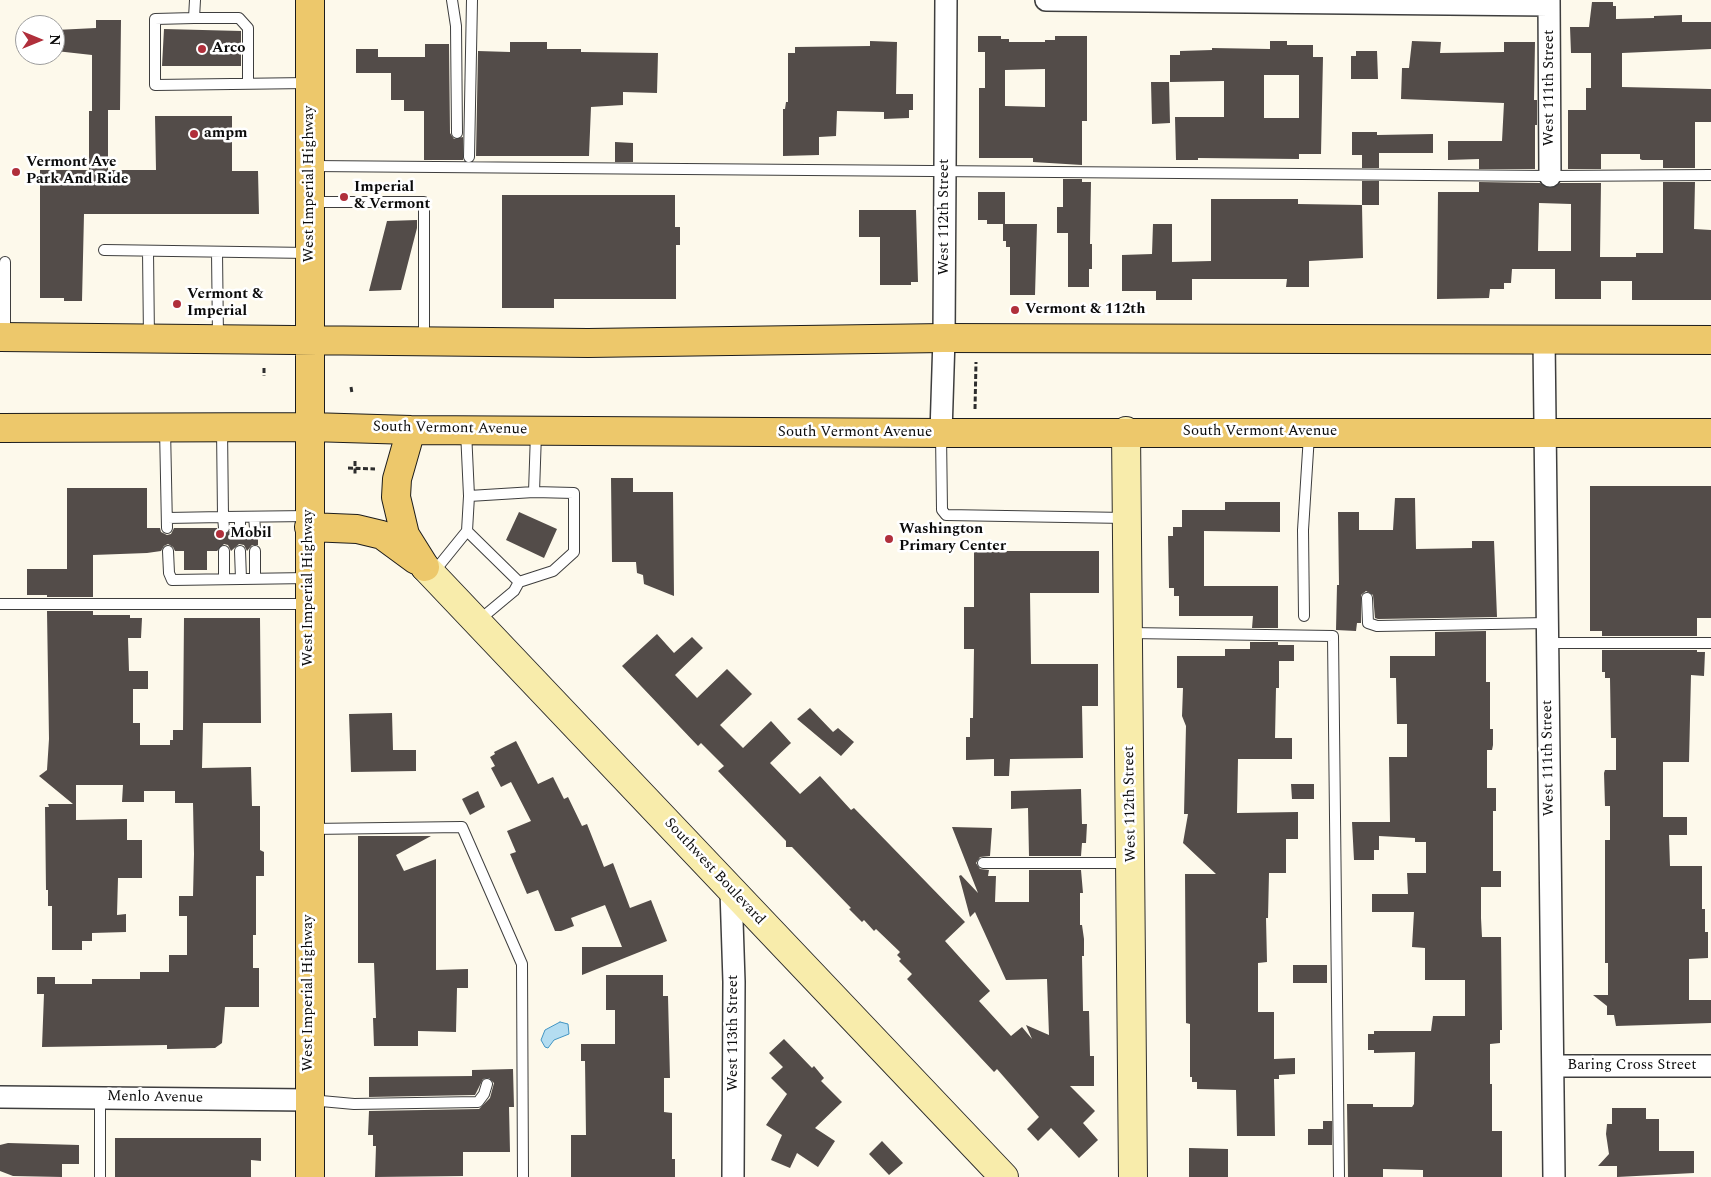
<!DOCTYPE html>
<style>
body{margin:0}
#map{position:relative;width:1711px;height:1177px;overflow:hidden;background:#fdf9eb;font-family:Spectral,serif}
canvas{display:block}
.north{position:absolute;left:15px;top:15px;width:50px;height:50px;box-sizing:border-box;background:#fff;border:1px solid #9d9d9d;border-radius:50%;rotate:90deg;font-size:14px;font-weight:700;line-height:20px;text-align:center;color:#0b0b0b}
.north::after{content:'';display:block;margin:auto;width:18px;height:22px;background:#b02f3b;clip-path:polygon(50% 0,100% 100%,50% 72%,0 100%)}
</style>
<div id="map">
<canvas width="1711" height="1177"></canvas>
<div class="north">N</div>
</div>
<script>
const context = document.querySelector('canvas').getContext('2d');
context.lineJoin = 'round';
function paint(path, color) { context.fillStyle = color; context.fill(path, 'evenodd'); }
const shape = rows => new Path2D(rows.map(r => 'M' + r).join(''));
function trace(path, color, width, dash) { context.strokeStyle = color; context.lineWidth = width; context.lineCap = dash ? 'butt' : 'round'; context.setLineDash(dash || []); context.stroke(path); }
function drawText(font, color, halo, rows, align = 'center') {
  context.font = font + ' Spectral,serif'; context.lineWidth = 5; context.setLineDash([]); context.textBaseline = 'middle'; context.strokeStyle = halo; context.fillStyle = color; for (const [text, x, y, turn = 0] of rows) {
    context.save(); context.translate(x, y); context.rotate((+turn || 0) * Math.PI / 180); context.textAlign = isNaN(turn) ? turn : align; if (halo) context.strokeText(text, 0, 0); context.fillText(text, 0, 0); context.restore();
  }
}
const water = shape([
 [560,1022,568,1024,569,1034,554,1040,548,1048,545,1047,541,1040,545,1030,560,1022]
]);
const building = shape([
 [1592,2,1613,2,1613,6,1616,6,1616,19,1654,18,1654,16,1682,15,1682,22,1711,22,1711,49,1622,53,1622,87,1711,89,1711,122,1695,122,1695,168,1663,168,1663,160,1642,160,1640,159,1640,154,1601,154,1601,169,1568,169,1568,110,1586,110,1586,88,1591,88,1591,53,1571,53,1570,27,1589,27],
 [96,20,121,20,120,110,108,110,108,170,156,170,155,116,232,116,232,171,258,171,259,214,84,214,82,301,64,301,64,298,40,298,40,170,89,170,89,111,92,111,92,55,56,51,56,30,96,28],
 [164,29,241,31,241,66,162,66],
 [978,36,1001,36,1001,39,1009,39,1009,42,1045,42,1045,40,1055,40,1055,36,1087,36,1087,121,1082,121,1082,165,1033,162,1033,158,979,158,979,88,985,88,985,52,978,52],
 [1045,69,1045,107,1005,106,1005,70],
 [870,41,897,42,896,94,913,94,913,110,909,110,909,118,884,119,884,112,837,111,836,136,819,137,819,155,783,156,783,109,785,109,786,102,788,102,788,53,795,53,795,47,870,46],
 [1270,41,1287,41,1287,45,1313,45,1313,57,1323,57,1321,154,1299,154,1299,159,1198,158,1198,160,1176,160,1175,117,1224,117,1224,81,1170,82,1170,55,1180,55,1180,51,1212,50,1212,48,1270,49],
 [1264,75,1299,75,1299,118,1264,118],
 [1412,41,1441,42,1440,53,1504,52,1504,42,1535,42,1534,100,1537,100,1537,125,1535,125,1535,169,1479,169,1479,159,1448,160,1448,141,1502,141,1504,103,1401,99,1402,68,1409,68],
 [510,42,547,42,547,49,581,49,581,52,658,53,657,93,623,92,623,105,591,107,589,156,476,156,478,51,510,52],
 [425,44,449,44,450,133,454,139,463,137,463,160,424,160,424,111,404,111,404,100,391,100,391,73,356,73,356,49,378,49,378,57,425,57],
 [1356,51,1377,51,1378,79,1351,79,1351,56,1356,56],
 [1151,82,1169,82,1170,123,1152,124],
 [1352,132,1377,132,1377,135,1433,134,1433,153,1379,153,1379,168,1362,168,1362,155,1352,155],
 [615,142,633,143,633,162,615,162],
 [1063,179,1082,179,1082,182,1091,182,1090,244,1092,244,1092,269,1089,269,1089,287,1068,287,1068,233,1057,233,1057,207,1063,207],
 [1362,181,1379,181,1379,205,1362,205],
 [1479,182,1540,183,1550,188,1560,183,1601,183,1600,257,1636,257,1636,253,1663,253,1663,182,1695,182,1694,229,1711,230,1711,300,1632,300,1632,281,1601,281,1601,299,1555,299,1555,269,1512,269,1511,283,1504,283,1504,289,1490,289,1489,298,1437,299,1438,192,1479,192],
 [1539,203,1571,204,1571,251,1538,251],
 [978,192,1005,192,1005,224,987,224,987,220,978,220],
 [502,195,675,195,675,227,680,227,680,245,676,245,676,299,554,299,554,308,502,308],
 [1211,199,1298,199,1298,204,1362,205,1363,258,1309,261,1309,287,1286,287,1287,279,1192,279,1192,300,1156,300,1156,291,1122,291,1122,255,1152,254,1153,224,1172,224,1172,262,1211,261],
 [859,210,916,210,918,282,911,282,911,285,880,285,880,237,859,237],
 [417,220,417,228,401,290,369,291,387,221],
 [1003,224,1037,224,1035,295,1010,295,1010,247,1006,247,1006,241,1003,241],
 [611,478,633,478,633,492,673,492,674,596,644,584,643,575,637,573,636,562,612,562],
 [1590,486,1711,486,1711,618,1697,618,1697,636,1602,636,1602,631,1590,631],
 [67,488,147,488,147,528,160,528,161,532,167,535,171,534,174,528,217,528,219,532,224,535,233,528,236,534,240,535,248,528,252,534,258,534,258,545,252,545,247,551,244,545,239,544,231,551,228,545,224,544,217,551,207,551,207,570,184,570,184,551,175,551,173,547,168,544,164,546,161,551,147,553,93,555,93,597,47,597,47,595,27,595,27,569,67,569],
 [1395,498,1415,498,1416,549,1472,548,1472,541,1494,541,1497,617,1378,619,1375,618,1373,595,1366,591,1361,595,1361,623,1357,623,1356,631,1336,630,1337,585,1339,585,1338,512,1359,512,1359,530,1393,530],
 [1225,502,1280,502,1280,532,1204,531,1204,586,1278,586,1278,628,1252,628,1253,616,1179,616,1179,596,1174,596,1174,588,1169,588,1168,536,1173,536,1173,527,1182,527,1182,510,1225,510],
 [519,512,557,529,544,558,506,540],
 [974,551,1099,551,1099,593,1030,593,1031,664,1098,664,1098,706,1082,706,1083,758,1010,759,1009,776,994,776,994,759,966,760,966,737,970,737,970,718,973,718,974,649,964,649,964,607,974,607],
 [47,611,93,611,93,615,130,615,130,618,142,618,141,638,128,638,129,671,148,671,148,689,133,689,133,723,140,723,140,745,170,745,170,740,173,740,173,730,183,730,184,618,260,618,261,723,203,723,202,768,251,767,252,806,260,806,260,850,264,852,264,876,256,876,256,935,253,935,253,968,259,968,259,1007,225,1007,222,1043,215,1048,167,1049,167,1045,42,1047,44,994,37,994,37,977,55,977,55,984,92,984,92,979,140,979,140,972,169,972,169,955,187,955,187,916,179,916,179,896,193,896,194,854,193,803,175,803,175,791,144,791,144,802,122,802,123,785,76,785,76,820,127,819,127,840,142,840,142,878,118,878,117,915,126,914,126,932,92,933,92,941,82,941,82,950,52,950,52,906,48,906,48,890,46,890,45,807,49,807,48,804,73,804,39,776,47,770,49,739],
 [1486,631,1486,682,1490,682,1490,729,1493,729,1493,745,1492,750,1487,750,1487,788,1496,788,1496,811,1493,811,1493,871,1501,871,1501,887,1481,887,1481,918,1482,937,1501,937,1502,1030,1500,1030,1500,1043,1490,1044,1490,1084,1492,1084,1492,1131,1502,1131,1502,1177,1423,1177,1423,1170,1383,1169,1383,1177,1348,1177,1347,1104,1373,1104,1373,1107,1412,1107,1414,1104,1415,1052,1374,1053,1374,1050,1368,1050,1368,1034,1374,1034,1374,1031,1431,1031,1433,1016,1465,1016,1465,980,1425,980,1425,948,1412,947,1414,912,1372,912,1372,894,1408,894,1407,873,1426,873,1426,842,1415,842,1415,838,1379,836,1379,850,1374,850,1374,860,1354,860,1352,822,1390,822,1389,757,1407,757,1407,724,1397,724,1396,678,1390,678,1390,656,1435,656,1435,632],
 [657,634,674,653,692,637,703,648,675,675,697,698,727,669,752,694,720,725,743,748,771,721,791,743,770,763,800,794,820,776,851,810,854,808,965,922,945,941,990,991,979,1001,1011,1036,1022,1027,1032,1039,1026,1025,1049,1035,1047,979,1006,980,975,912,970,917,959,876,961,875,978,893,952,827,992,828,990,856,980,857,976,863,980,869,989,870,988,876,996,876,995,902,1029,902,1029,870,1081,870,1083,893,1080,893,1080,925,1082,925,1084,939,1084,956,1082,956,1083,1011,1089,1011,1090,1056,1094,1056,1094,1086,1070,1086,1095,1111,1083,1123,1098,1140,1079,1158,1051,1128,1038,1141,1027,1129,1039,1117,997,1069,994,1072,907,979,912,974,899,961,901,959,897,955,900,952,876,929,874,931,864,920,862,922,849,909,851,908,792,847,786,847,786,841,718,771,724,766,701,743,698,746,622,666],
 [1250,642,1278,642,1278,645,1294,645,1294,661,1279,661,1279,688,1276,688,1275,738,1292,738,1292,759,1238,759,1237,813,1298,812,1298,839,1286,839,1286,873,1269,873,1268,918,1266,918,1267,962,1258,963,1258,1012,1274,1012,1274,1059,1295,1058,1295,1074,1279,1075,1279,1079,1274,1079,1275,1136,1237,1136,1236,1090,1197,1089,1197,1082,1192,1082,1192,1077,1190,1077,1190,1024,1186,1023,1185,874,1216,874,1183,843,1188,814,1184,814,1186,726,1182,716,1183,688,1177,688,1177,656,1225,656,1225,649,1250,649],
 [1602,650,1697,650,1697,652,1705,652,1704,676,1691,675,1689,762,1663,762,1663,817,1687,817,1687,835,1669,835,1670,866,1702,866,1702,909,1705,909,1705,932,1708,932,1708,958,1689,959,1689,1000,1711,1000,1711,1023,1616,1026,1614,1015,1607,1015,1607,1006,1593,995,1608,995,1608,963,1605,963,1605,840,1610,840,1610,806,1605,806,1604,773,1605,770,1616,770,1616,738,1611,738,1610,678,1605,678,1605,672,1602,672],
 [810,708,833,732,838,728,854,742,841,756,797,719],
 [392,713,393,750,416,750,416,771,351,772,349,714],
 [516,741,538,784,553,777,564,799,568,797,582,826,587,824,604,867,613,863,630,908,651,900,667,941,582,975,582,947,622,947,605,905,571,918,574,926,561,931,555,931,538,890,527,894,510,854,516,852,507,831,531,821,511,782,501,787,491,768,495,766,490,757,495,754,494,752],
 [1291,784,1314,784,1314,799,1292,799],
 [1081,789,1082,824,1087,824,1086,843,1082,843,1081,856,1029,856,1028,808,1011,809,1011,791],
 [478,791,485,807,470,815,462,799],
 [358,836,431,836,396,855,404,871,436,859,436,970,468,969,468,988,457,988,456,1032,418,1031,418,1046,374,1046,373,1018,376,1018,374,963,358,963],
 [1293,965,1327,965,1327,983,1293,983],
 [606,975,663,975,663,996,668,996,670,1078,664,1078,664,1112,672,1113,672,1159,675,1159,675,1177,571,1177,571,1135,586,1135,585,1061,581,1061,581,1044,615,1044,615,1010,606,1010],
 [784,1039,812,1068,814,1066,824,1078,821,1081,842,1102,815,1128,835,1141,818,1167,797,1153,790,1168,771,1160,782,1135,766,1125,787,1094,771,1078,783,1067,769,1053],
 [513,1069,514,1107,509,1107,510,1152,463,1152,463,1176,375,1177,376,1146,373,1146,373,1135,368,1135,369,1111,479,1109,490,1098,494,1083,489,1078,483,1079,475,1095,369,1097,369,1077,472,1076,472,1070],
 [1612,1108,1646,1108,1646,1119,1659,1119,1659,1151,1694,1151,1694,1173,1617,1177,1617,1166,1598,1166,1609,1154,1606,1134,1607,1124,1612,1124],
 [1323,1121,1332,1121,1332,1145,1308,1145,1308,1129,1323,1129],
 [115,1138,261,1138,261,1161,251,1160,251,1177,115,1177],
 [882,1141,903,1163,889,1175,869,1154],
 [8,1143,79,1145,79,1164,62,1164,62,1177,13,1176,0,1171,0,1145],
 [1189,1148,1228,1149,1228,1177,1189,1177]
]);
const path = shape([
 [264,368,264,376],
 [351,387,352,393],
 [975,409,976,362],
 [355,461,355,474],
 [348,468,375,469]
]);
const lane = shape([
 [195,0,194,18,155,19,155,85,308,83],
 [452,0,456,26,457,133],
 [194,18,239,18,248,28,248,84],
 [469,157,472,0],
 [312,166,1550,176,1711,175],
 [311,202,424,202,424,340],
 [104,250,309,253],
 [148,251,149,339],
 [217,252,218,338],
 [5,262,5,336],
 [165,428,167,528],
 [222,428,223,517,309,516],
 [466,431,469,496,467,531,519,582],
 [941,434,942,510,946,515,1126,518],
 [469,496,534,492],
 [240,517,240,528],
 [254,517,255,528],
 [167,518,223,517,224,528],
 [168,551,169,573,172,580,309,578],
 [224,551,224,579],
 [240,551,241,579],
 [255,551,255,579],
 [433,573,467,531],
 [1367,598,1368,623,1377,626,1548,623],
 [0,604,309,604],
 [1304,616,1303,530,1309,435],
 [478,621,514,591,519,582,553,571,574,552,574,493,534,492,536,433],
 [1130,633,1333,636,1339,1177],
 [1548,643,1711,643],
 [311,829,462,827,522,964,523,1177],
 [983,863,1130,863],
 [100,1098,100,1177],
 [310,1100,354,1104,478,1102,484,1094,487,1084]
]);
const street = shape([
 [1046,0,1549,5],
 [1549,0,1550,176],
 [1544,339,1554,1177],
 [941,433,944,338,946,0],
 [731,890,734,982,733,1177],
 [1553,1066,1711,1066],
 [0,1097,309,1100]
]);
const secondary = shape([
 [1126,431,1133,1177],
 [425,567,1004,1177]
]);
const primary = shape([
 [0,337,588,343,944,338,1711,340],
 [0,428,310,427,411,430,941,433,1711,433],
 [411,430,397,479,396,497,405,535,425,567],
 [309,527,357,529,382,535,416,560],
 [310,1177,310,0]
]);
const markers = [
 [202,49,5,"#b02f3b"],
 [194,134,5,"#b02f3b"],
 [16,172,5,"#b02f3b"],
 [344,197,5,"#b02f3b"],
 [177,304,5,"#b02f3b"],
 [1015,310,5,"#b02f3b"],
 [220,534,5,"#b02f3b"],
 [889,539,5,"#b02f3b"]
];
const poiNames = [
 ["Arco",212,49],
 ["ampm",204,134],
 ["Vermont Ave",26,163],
 ["Park And Ride",26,180],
 ["Imperial",354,188],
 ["& Vermont",354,205],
 ["Vermont &",187,295],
 ["Imperial",187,312],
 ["Vermont & 112th",1025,310],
 ["Washington",899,530],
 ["Primary Center",899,547],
 ["Mobil",230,534]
];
const streetNames = [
 ["West 111th Street",1550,88,-90],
 ["West Imperial Highway",310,184,-90],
 ["West 112th Street",945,217,-90],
 ["South Vermont Avenue",450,429,1],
 ["South Vermont Avenue",1260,432],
 ["South Vermont Avenue",855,433],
 ["West Imperial Highway",309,588,-90],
 ["West 111th Street",1549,758,-91],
 ["West 112th Street",1131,804,-91],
 ["Southwest Boulevard",714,872,47],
 ["West Imperial Highway",309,993,-90],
 ["West 113th Street",734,1033,-90],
 ["Baring Cross Street",1632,1066],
 ["Menlo Avenue",155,1098,1]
];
paint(water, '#b4ddf1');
trace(water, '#4194c2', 1);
paint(building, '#534c49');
trace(lane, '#3e3e3e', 12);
trace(street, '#3e3e3e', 24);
trace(secondary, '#2d2d2d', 30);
trace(primary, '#1c1c1c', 30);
trace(path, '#2d2d2d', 3, [5, 2.5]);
trace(lane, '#fff', 10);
trace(street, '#fff', 21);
trace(secondary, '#f8ecab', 28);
trace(primary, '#edc86b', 28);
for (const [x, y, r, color] of markers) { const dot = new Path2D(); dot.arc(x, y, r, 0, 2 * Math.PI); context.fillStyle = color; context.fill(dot); trace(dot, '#fff', 2); }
drawText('bold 15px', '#0b0b0b', '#fff', poiNames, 'left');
drawText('15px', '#0b0b0b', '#fff', streetNames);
</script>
